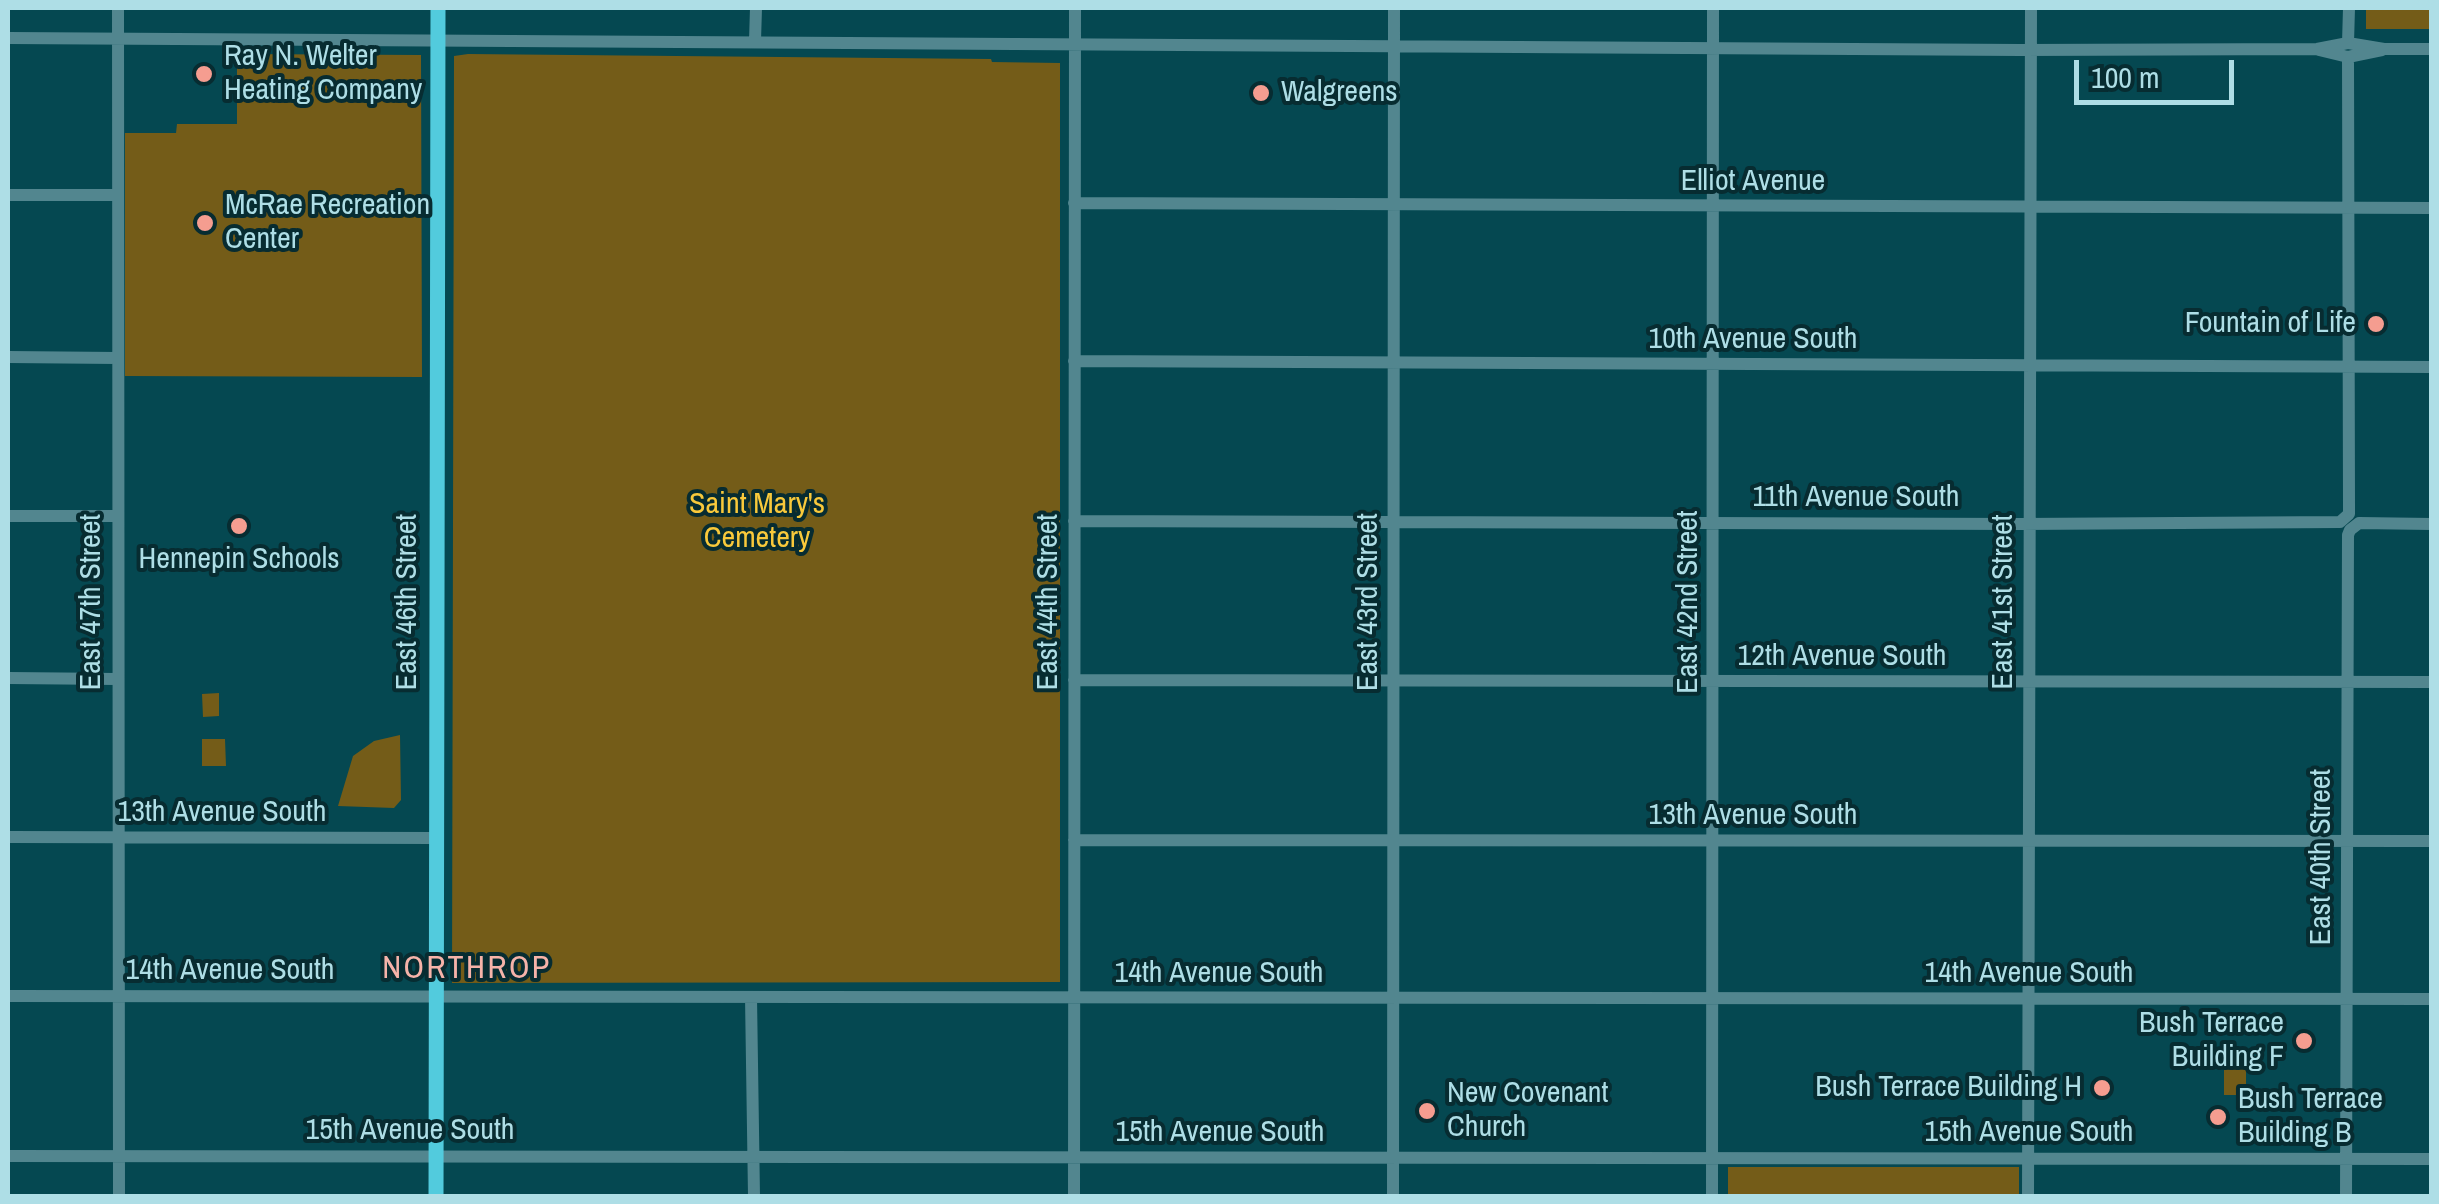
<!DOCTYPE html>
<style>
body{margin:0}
#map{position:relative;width:2439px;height:1204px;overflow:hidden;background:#054851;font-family:"Archivo Narrow",sans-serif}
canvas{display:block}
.frame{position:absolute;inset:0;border:10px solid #aedee6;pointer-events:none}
.scale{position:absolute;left:2074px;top:60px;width:160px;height:45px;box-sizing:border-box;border:5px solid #aedee6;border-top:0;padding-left:12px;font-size:30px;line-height:35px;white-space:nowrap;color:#aedee6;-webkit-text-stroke:8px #072c31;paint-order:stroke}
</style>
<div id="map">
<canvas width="2439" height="1204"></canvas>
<div class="frame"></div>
<div class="scale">100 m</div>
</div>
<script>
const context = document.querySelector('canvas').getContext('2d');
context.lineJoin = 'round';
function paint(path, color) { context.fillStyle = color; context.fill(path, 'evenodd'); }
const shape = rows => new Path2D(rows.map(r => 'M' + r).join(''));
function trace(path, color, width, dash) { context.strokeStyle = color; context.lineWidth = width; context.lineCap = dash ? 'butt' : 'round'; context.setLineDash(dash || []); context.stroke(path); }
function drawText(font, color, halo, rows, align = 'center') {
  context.font = font + ' "Archivo Narrow",sans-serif'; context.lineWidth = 8; context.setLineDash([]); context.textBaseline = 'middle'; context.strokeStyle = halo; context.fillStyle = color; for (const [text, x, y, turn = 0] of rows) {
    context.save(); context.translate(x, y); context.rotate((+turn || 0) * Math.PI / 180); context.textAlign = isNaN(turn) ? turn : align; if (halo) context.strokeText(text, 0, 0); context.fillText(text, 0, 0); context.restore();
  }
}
const green = shape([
 [2366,8,2431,8,2431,29,2366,29],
 [237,54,421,55,422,377,125,376,125,133,176,133,177,124,237,124],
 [468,54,991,59,992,62,1060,63,1060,982,452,983,454,56],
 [219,693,219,716,203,717,202,694],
 [400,735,401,800,394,808,338,806,353,756,374,741],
 [202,739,225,739,226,766,202,766],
 [2224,1066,2246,1066,2246,1095,2224,1095],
 [1728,1167,2019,1167,2019,1196,1728,1196]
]);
const minor = shape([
 [118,8,119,1196],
 [8,38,2021,50,2317,49,2348,43,2384,49,2432,49],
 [755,41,756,8],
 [2348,43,2349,8],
 [2319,50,2348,57,2382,50],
 [8,195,117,195],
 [1074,203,2432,208],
 [8,357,117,358],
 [1074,361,2432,367],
 [8,516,117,516],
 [1074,521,2020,524,2340,522,2349,514,2349,504,2348,57],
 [8,678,117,679],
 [1074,680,2432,682],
 [8,837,436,838],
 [1074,840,2432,841],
 [8,996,2432,999],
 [751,997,754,1196],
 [8,1156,2432,1159],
 [1074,1196,1075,8],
 [1393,1196,1394,8],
 [1712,1196,1713,8],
 [2028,1196,2031,8],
 [2346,1196,2348,535,2350,530,2359,523,2432,524]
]);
const major = shape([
 [436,1196,438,8]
]);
const markers = [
 [204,74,10,"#f59d90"],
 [1261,93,10,"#f59d90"],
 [205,223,10,"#f59d90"],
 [2376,324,10,"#f59d90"],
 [239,526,10,"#f59d90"],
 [2304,1041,10,"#f59d90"],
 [2102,1088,10,"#f59d90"],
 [1427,1111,10,"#f59d90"],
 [2218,1117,10,"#f59d90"]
];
const poiNames = [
 ["Ray N. Welter",224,57],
 ["Heating Company",224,91],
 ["Walgreens",1281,93],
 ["McRae Recreation",225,206],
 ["Center",225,240],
 ["Fountain of Life",2356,324,"right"],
 ["Hennepin Schools",239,560,"center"],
 ["Bush Terrace",2284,1024,"right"],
 ["Building F",2284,1058,"right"],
 ["Bush Terrace Building H",2082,1088,"right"],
 ["New Covenant",1447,1094],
 ["Church",1447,1128],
 ["Bush Terrace",2238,1100],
 ["Building B",2238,1134]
];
const streetNames = [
 ["Elliot Avenue",1753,182],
 ["10th Avenue South",1753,340],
 ["11th Avenue South",1856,498],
 ["East 47th Street",92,602,-90],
 ["East 46th Street",408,602,-90],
 ["East 44th Street",1049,602,-90],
 ["East 43rd Street",1369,602,-90],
 ["East 42nd Street",1689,602,-90],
 ["East 41st Street",2004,602,-90],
 ["12th Avenue South",1842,657],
 ["13th Avenue South",222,813],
 ["13th Avenue South",1753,816],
 ["East 40th Street",2322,857,-90],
 ["14th Avenue South",230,971],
 ["14th Avenue South",1219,974],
 ["14th Avenue South",2029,974],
 ["15th Avenue South",410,1131],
 ["15th Avenue South",1220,1133],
 ["15th Avenue South",2029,1133]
];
const parkNames = [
 ["Saint Mary's",757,505],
 ["Cemetery",757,539]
];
const neighbourhoodNames = [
 ["NORTHROP",467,969]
];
paint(green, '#745c18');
trace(minor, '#52868f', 12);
trace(major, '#52cbdd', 15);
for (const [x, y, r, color] of markers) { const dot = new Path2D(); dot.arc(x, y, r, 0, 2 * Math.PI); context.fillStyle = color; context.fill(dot); trace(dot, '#072c31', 4); }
drawText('30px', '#aedee6', '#072c31', poiNames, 'left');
drawText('30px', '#aedee6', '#072c31', streetNames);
drawText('30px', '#f9c93b', '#072c31', parkNames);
context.letterSpacing = '2.5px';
drawText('32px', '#f6b3a9', '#072c31', neighbourhoodNames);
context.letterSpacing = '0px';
</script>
